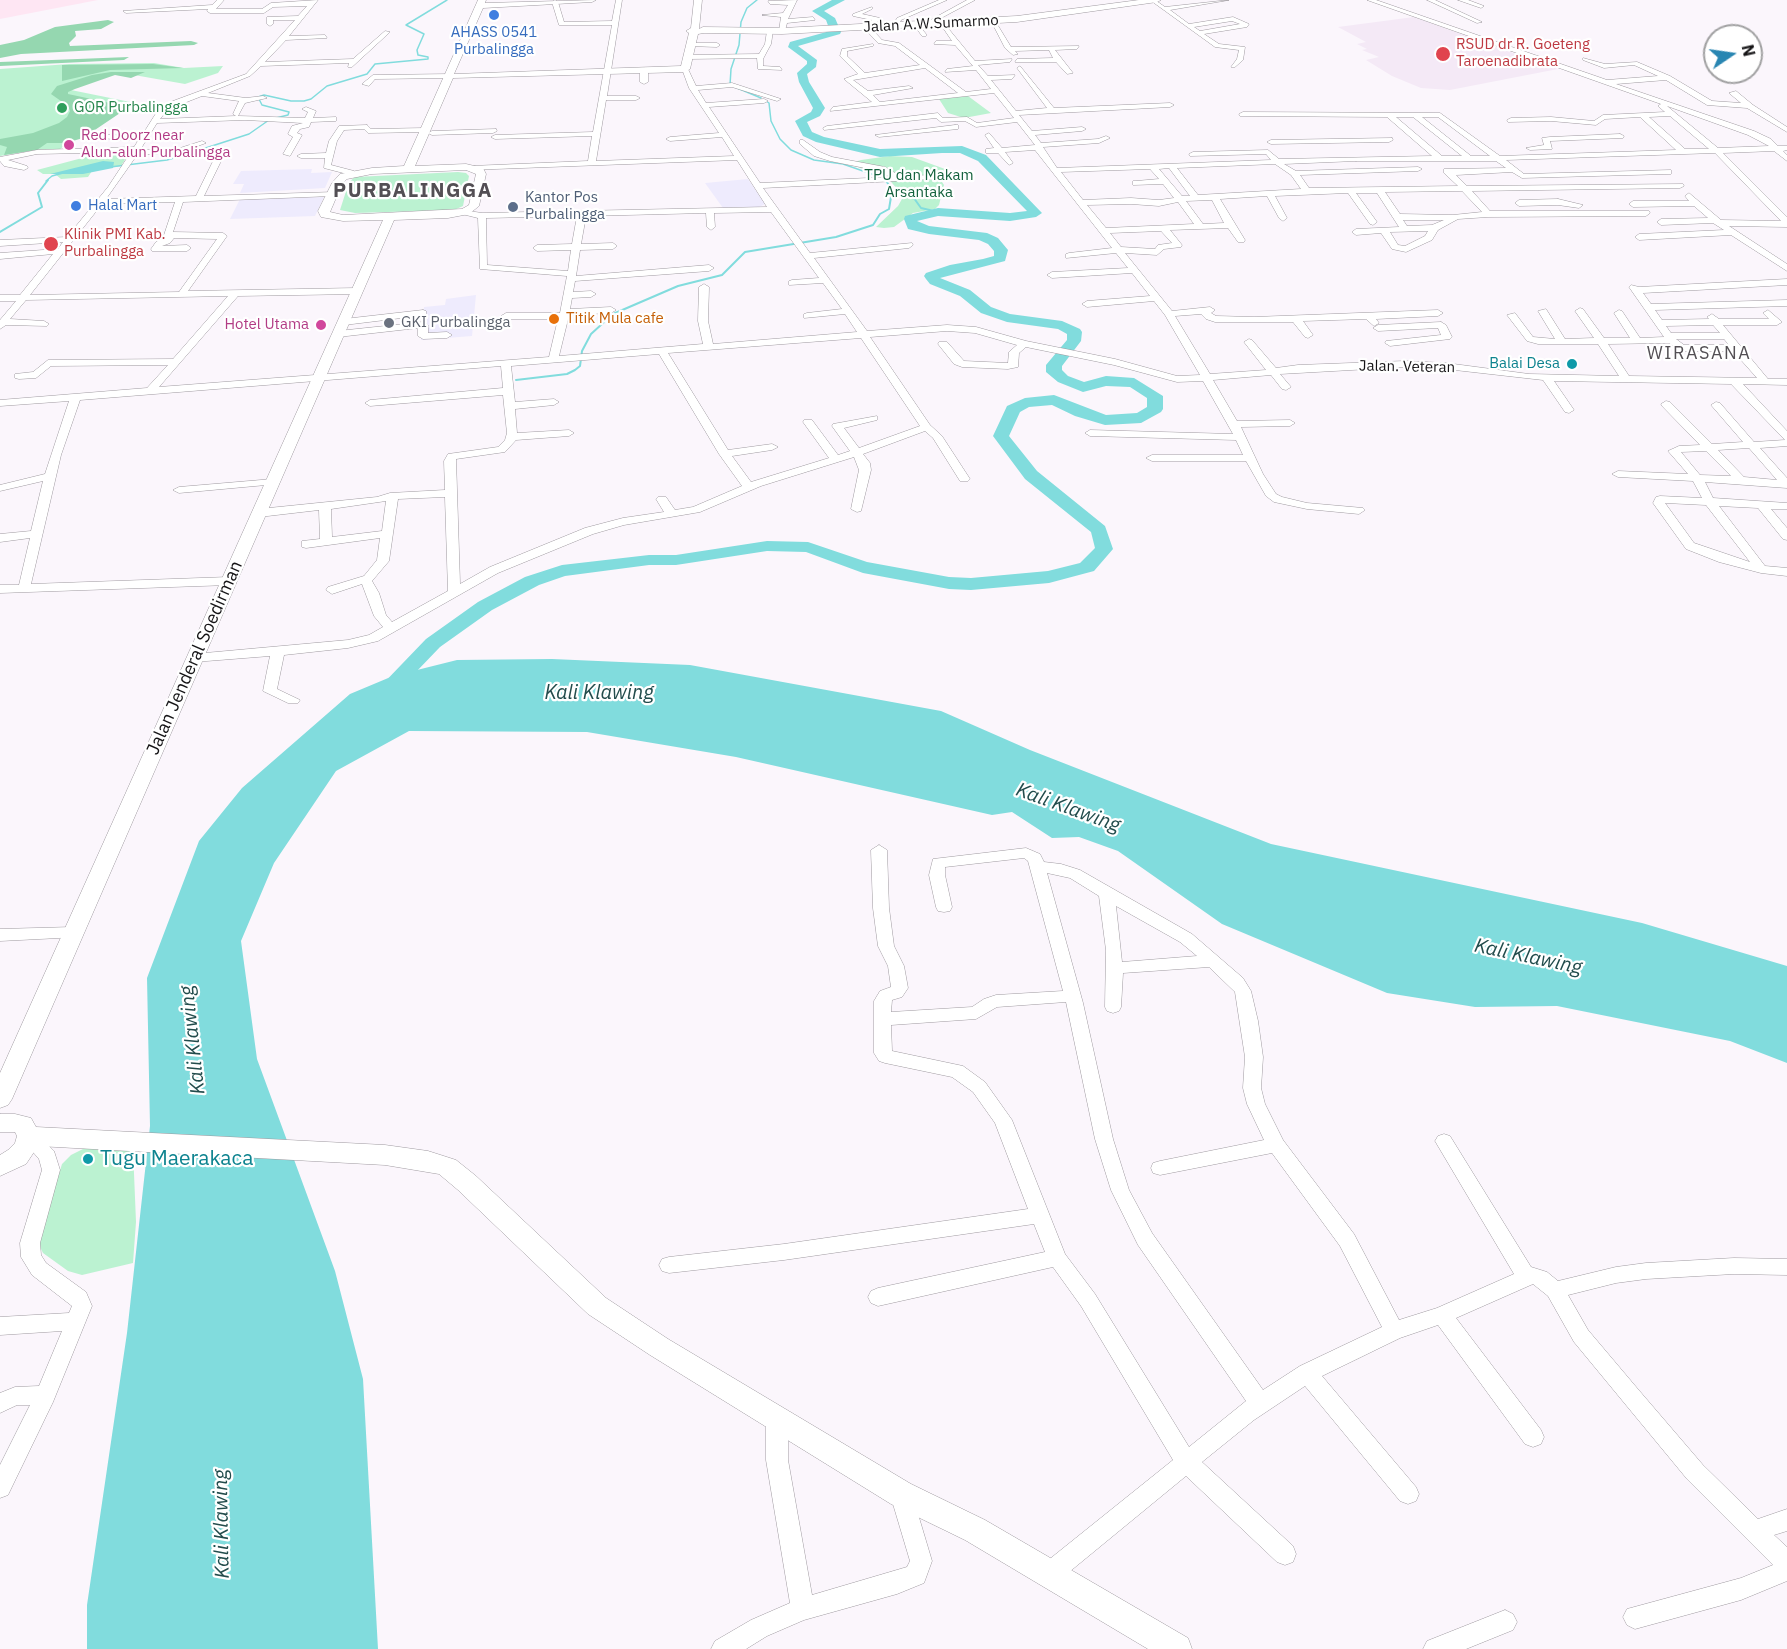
<!DOCTYPE html>
<style>
body{margin:0}
#map{position:relative;width:1787px;height:1649px;overflow:hidden;background:#fbf6fc;font-family:"IBM Plex Sans",sans-serif}
canvas{display:block}
.north{position:absolute;left:1703px;top:24px;width:60px;height:60px;box-sizing:border-box;background:#fff;border:2px solid #a1a1a2;border-radius:50%;rotate:77deg;font-size:16px;font-weight:700;line-height:24px;text-align:center;color:#151416}
.north::after{content:'';display:block;margin:auto;width:21px;height:27px;background:#2986b2;clip-path:polygon(50% 0,100% 100%,50% 72%,0 100%)}
</style>
<div id="map">
<canvas width="1787" height="1649"></canvas>
<div class="north">N</div>
</div>
<script>
const context = document.querySelector('canvas').getContext('2d');
context.lineJoin = 'round';
function paint(path, color) { context.fillStyle = color; context.fill(path, 'evenodd'); }
const shape = rows => new Path2D(rows.map(r => 'M' + r).join(''));
function trace(path, color, width, dash) { context.strokeStyle = color; context.lineWidth = width; context.lineCap = dash ? 'butt' : 'round'; context.setLineDash(dash || []); context.stroke(path); }
function drawText(font, color, halo, rows, align = 'center') {
  context.font = font + ' "IBM Plex Sans",sans-serif'; context.lineWidth = 4.5; context.setLineDash([]); context.textBaseline = 'middle'; context.strokeStyle = halo; context.fillStyle = color; for (const [text, x, y, turn = 0] of rows) {
    context.save(); context.translate(x, y); context.rotate((+turn || 0) * Math.PI / 180); context.textAlign = isNaN(turn) ? turn : align; if (halo) context.strokeText(text, 0, 0); context.fillText(text, 0, 0); context.restore();
  }
}
const built = shape([
 [1414,17,1558,69,1450,90,1421,88,1392,76,1366,60,1379,57,1362,50,1367,49,1357,44,1366,42,1338,27]
]);
const industrial = shape([
 [0,0,98,0,0,19]
]);
const education = shape([
 [312,169,311,173,332,172,325,188,240,193,244,184,233,184,241,171],
 [748,179,765,204,759,207,723,208,705,183],
 [324,197,315,216,230,219,240,199],
 [476,295,472,336,421,340,424,307,445,305,446,299]
]);
const green = shape([
 [154,63,184,68,223,66,218,73,185,84,117,72,66,89,135,103,112,113,60,149,34,150,0,156,0,69,69,64],
 [968,96,991,113,964,118,948,113,939,99],
 [124,152,128,155,121,166,92,171,88,177,61,179,55,174,43,174,37,170,101,153],
 [890,156,912,157,945,169,944,173,938,176,944,185,939,205,935,209,913,213,894,227,884,228,876,227,898,206,902,199,899,191,886,176,848,164,861,160],
 [458,172,466,173,469,176,463,206,454,210,355,213,340,210,349,182,355,177],
 [87,1147,133,1149,136,1222,133,1263,82,1275,68,1271,43,1253,39,1245,41,1232,62,1164,71,1155]
]);
const forest = shape([
 [108,20,114,22,101,29,75,31,76,36,69,43,70,46,191,41,198,43,194,45,21,54,0,58,0,45,24,40,55,27],
 [129,57,124,60,0,66,0,62],
 [153,64,183,68,110,70,62,81,62,65],
 [111,72,145,72,131,78,115,75,75,89,68,92,68,94,129,107,83,138,66,143,47,143,37,150,4,155,7,147,0,145,0,139,33,133,59,123,67,117,70,111,68,106,51,94,57,86,92,75]
]);
const water = shape([
 [103,161,114,162,113,168,83,174,50,174],
 [552,659,690,665,941,711,1030,750,1271,844,1642,923,1787,966,1787,1063,1730,1041,1557,1006,1475,1007,1387,993,1222,924,1118,851,1079,837,1052,838,1012,812,992,815,736,757,587,732,409,731,336,771,274,863,241,941,257,1059,335,1271,363,1379,378,1649,87,1649,87,1605,127,1333,150,1126,147,978,199,841,242,788,350,694,393,676,457,660]
]);
const streamFar1 = shape([
 [757,0,747,8,741,22,739,45,731,69,730,85,761,98],
 [766,101,769,103,771,121,780,139,791,150,814,160,843,164,883,178],
 [276,118,288,115,289,112,262,105,258,97,264,95,291,101,304,101,311,99,327,86,367,74,375,64,428,59,428,57,418,55,417,50,424,34,406,25,447,0],
 [110,167,167,160,184,155,249,134,269,120],
 [46,181,52,176,63,173]
]);
const stream = shape([
 [886,181,895,193],
 [895,193,911,194,921,208,938,212],
 [0,232,42,207,38,193,48,180],
 [516,380,567,374,575,370,580,366,582,351,591,334,613,314,678,286,722,275,745,252,836,237,873,225,880,214,889,209,891,197,895,193]
]);
const river = shape([
 [832,0,845,0,824,11,835,18,841,32,840,34,798,46,817,60,816,67,807,74,809,82,825,108,820,116,807,122,812,132,824,137,880,149,962,146,986,155,1042,213,1036,217,1010,221,938,216,917,221,929,226,987,233,998,238,1008,250,1005,261,940,278,970,290,991,307,1010,314,1062,321,1080,329,1082,332,1081,341,1062,366,1062,370,1068,376,1084,382,1106,376,1134,378,1163,396,1163,409,1161,412,1141,423,1105,425,1075,416,1052,405,1029,407,1020,412,1009,436,1037,471,1105,526,1113,549,1094,571,1049,583,971,590,949,589,863,573,806,552,767,551,676,565,649,565,565,576,539,585,492,610,440,647,391,698,377,698,374,694,377,690,426,639,478,602,525,577,562,565,649,555,676,555,767,541,808,542,867,562,949,577,971,578,1048,571,1080,563,1095,548,1091,532,1025,479,993,436,1007,406,1025,398,1054,395,1106,415,1137,413,1147,407,1147,398,1130,387,1106,386,1083,392,1058,382,1046,372,1046,365,1067,340,1067,334,1058,329,1007,322,981,313,960,296,930,284,926,279,924,276,926,273,950,265,983,259,994,256,994,251,988,244,979,240,929,234,908,229,904,219,905,216,938,208,1010,213,1027,211,978,161,960,153,942,153,880,157,816,142,803,136,795,121,811,112,813,108,799,82,797,73,807,64,807,61,788,47,790,42,830,31,826,20,812,11,832,0]
]);
const minor = shape([
 [217,0,224,0,216,9,262,9,271,3,318,0,289,36,325,35,327,38,286,40,265,62,353,59,385,31,390,32,352,67,348,67,349,63,261,66,250,76,208,93,246,98,263,96,267,98,245,103,238,116,305,118,308,112,302,109,306,107,316,111,313,118,336,117,336,121,311,122,309,127,300,129,297,133,302,135,290,156,283,154,293,137,288,134,292,126,303,123,245,120,157,123,140,150,180,148,202,141,206,143,181,152,137,155,106,199,196,196,215,157,219,155,223,157,204,196,335,192,336,194,332,196,183,202,173,232,223,233,227,236,188,291,357,288,362,291,357,294,238,296,159,387,549,357,558,319,506,319,501,316,506,313,560,313,567,276,480,269,478,218,462,214,462,210,482,213,767,207,737,160,468,170,467,168,471,166,588,161,592,136,495,139,491,137,495,135,593,132,612,25,559,25,552,2,555,0,558,2,564,22,612,21,616,0,622,0,607,96,636,96,640,98,636,100,606,100,596,161,734,156,722,137,670,141,666,139,670,137,719,133,689,88,682,69,685,67,688,69,696,86,732,83,781,99,777,101,732,87,698,90,706,103,764,99,768,101,764,103,709,107,760,183,890,177,880,171,830,161,814,156,800,144,800,140,803,140,820,152,832,157,885,167,900,176,937,175,937,179,934,179,763,188,810,253,912,243,913,245,909,248,814,258,867,331,947,325,976,327,1026,341,1115,359,1177,376,1200,375,1165,315,1154,301,1087,307,1082,304,1087,301,1150,296,1132,273,1052,278,1047,275,1052,272,1128,268,1116,253,1066,258,1066,254,1069,253,1112,248,1035,150,1005,152,1013,163,1009,165,998,153,986,153,986,149,994,148,985,135,989,133,1002,148,1035,145,1017,122,976,127,965,121,941,122,936,118,824,130,823,128,827,126,938,113,943,118,967,117,977,123,1014,118,994,93,830,111,833,107,872,102,844,79,858,74,840,56,842,49,873,44,873,46,847,51,847,56,865,73,920,65,895,46,878,43,863,27,872,20,853,16,853,14,872,7,872,9,862,14,880,18,880,20,870,27,882,40,899,43,966,92,991,89,976,70,945,72,947,69,973,66,955,45,934,44,936,41,952,41,939,22,943,22,975,61,1012,59,1010,62,978,65,988,76,1015,75,1012,79,991,80,1016,111,1047,108,1017,68,1020,66,1054,108,1170,103,1174,105,1170,107,1019,115,1032,131,1082,127,1086,129,1082,131,1035,135,1041,143,1098,139,1106,136,1110,138,1099,143,1043,147,1057,168,1271,160,1266,154,1190,156,1189,154,1193,152,1268,150,1279,159,1432,156,1387,117,1240,116,1239,114,1243,112,1440,113,1500,156,1676,150,1640,117,1605,119,1596,125,1551,121,1508,122,1507,120,1511,118,1551,117,1594,121,1603,115,1665,112,1658,106,1661,104,1367,0,1376,0,1607,80,1658,76,1634,65,1604,68,1583,60,1583,58,1605,64,1637,62,1670,76,1712,101,1741,103,1729,93,1736,91,1753,105,1787,127,1787,132,1747,108,1707,105,1666,80,1616,84,1754,131,1771,139,1778,146,1787,146,1787,150,1783,151,1787,155,1787,161,1774,151,1723,153,1787,217,1787,227,1729,226,1787,264,1787,271,1731,235,1639,240,1635,237,1639,234,1724,230,1713,223,1661,225,1657,222,1661,219,1708,218,1694,206,1633,207,1629,204,1633,201,1689,201,1685,196,1689,193,1721,220,1781,221,1715,153,1506,160,1524,174,1671,170,1671,174,1668,174,1522,178,1512,172,1456,175,1467,186,1683,184,1684,186,1680,188,1472,191,1490,211,1649,211,1650,213,1646,216,1488,217,1458,219,1438,230,1432,240,1406,252,1392,249,1381,233,1356,235,1352,232,1356,229,1399,227,1377,193,1356,193,1377,222,1373,225,1370,224,1348,193,1275,196,1287,218,1283,221,1279,218,1267,196,1220,199,1245,240,1244,242,1238,242,1228,228,1170,230,1182,245,1181,247,1164,249,1157,255,1125,253,1172,311,1210,307,1215,310,1211,313,1216,316,1254,317,1438,310,1443,313,1438,316,1376,319,1379,323,1374,326,1366,319,1303,321,1313,335,1308,338,1305,337,1293,322,1215,322,1206,319,1201,314,1175,316,1210,374,1266,370,1244,342,1249,339,1252,340,1276,368,1298,365,1405,361,1446,363,1529,374,1619,376,1598,344,1538,344,1527,341,1507,315,1515,313,1533,337,1555,339,1538,311,1546,309,1565,339,1594,338,1575,311,1580,308,1583,309,1604,338,1630,338,1614,313,1619,310,1622,311,1640,338,1664,337,1629,287,1631,285,1639,287,1787,279,1787,285,1643,293,1651,304,1787,300,1787,306,1655,310,1662,320,1709,319,1707,317,1712,314,1719,319,1769,319,1763,313,1768,310,1782,322,1777,325,1723,325,1768,379,1787,379,1787,385,1743,384,1787,431,1787,446,1760,448,1787,478,1787,488,1705,482,1713,498,1787,503,1787,509,1771,509,1787,528,1787,540,1783,539,1758,508,1719,506,1765,566,1787,568,1787,576,1761,573,1719,562,1686,549,1653,503,1656,497,1660,496,1702,498,1693,481,1618,477,1612,474,1618,471,1688,474,1668,451,1679,446,1700,445,1662,406,1661,404,1666,401,1670,402,1712,444,1743,442,1711,405,1716,402,1720,403,1754,442,1785,440,1731,384,1554,381,1574,410,1569,413,1565,412,1543,380,1446,369,1405,367,1280,374,1291,387,1286,390,1282,389,1271,375,1213,380,1237,421,1290,420,1295,423,1290,426,1241,427,1263,474,1276,494,1282,497,1307,503,1363,508,1365,510,1359,514,1307,509,1274,502,1266,496,1246,461,1152,461,1146,458,1152,455,1243,455,1236,440,1090,436,1085,433,1090,430,1233,434,1203,381,1177,382,1114,365,1026,347,1019,353,1018,367,1008,369,962,367,954,364,938,344,939,342,947,342,964,361,1008,363,1009,352,1017,345,975,333,947,331,870,337,930,425,942,436,970,479,968,481,960,481,933,438,925,431,863,454,870,463,871,470,861,511,857,512,851,509,859,470,854,457,761,486,700,512,624,525,593,534,498,573,378,641,348,648,284,655,277,689,300,700,298,703,288,703,263,691,270,656,194,662,187,658,194,654,348,640,369,635,383,627,374,616,362,584,332,594,326,590,328,587,364,576,377,560,380,538,306,548,302,547,302,541,320,539,319,510,259,517,253,513,259,509,377,497,390,493,445,490,444,461,448,454,498,447,505,440,507,433,503,395,370,406,365,403,370,400,503,388,501,366,80,400,61,455,31,584,229,577,235,581,229,585,0,593,0,585,19,585,30,538,0,542,0,534,31,531,43,481,0,491,0,485,45,474,69,401,0,406,0,400,147,388,168,365,51,366,36,378,19,379,15,378,15,374,33,372,48,360,173,359,228,296,26,300,10,319,44,321,49,324,47,326,6,325,0,329,0,320,16,301,0,301,0,295,20,295,53,254,0,259,0,253,58,249,63,242,0,246,0,240,67,237,108,187,131,152,37,154,8,160,27,166,28,168,24,170,4,166,0,161,0,157,37,150,134,147,138,141,100,138,96,136,100,134,141,137,158,110,173,101,246,74,295,20,273,20,273,24,270,26,267,24,267,17,298,16,307,6,273,7,264,13,210,13,207,11,208,9,126,13,123,11,212,5,217,0],
 [925,68,958,93,880,102,873,95,913,88,909,86,868,91,853,80,925,68],
 [202,96,239,101,233,114,236,116,160,119,164,114,179,105,202,96],
 [1667,106,1748,135,1769,146,1718,148,1667,106],
 [1670,116,1709,149,1685,149,1649,117,1670,116],
 [1396,117,1413,117,1462,156,1442,156,1396,117],
 [1422,117,1438,117,1490,156,1471,156,1422,117],
 [1356,161,1496,161,1506,168,1444,169,1444,173,1458,186,1309,188,1300,175,1418,171,1422,169,1418,167,1296,171,1284,164,1356,161],
 [1275,164,1291,175,1301,189,1198,195,1177,168,1275,164],
 [1169,168,1190,196,1182,196,1159,169,1169,168],
 [1150,169,1159,179,1136,181,1133,181,1133,185,1163,184,1174,198,1159,200,1131,198,1083,200,1061,172,1150,169],
 [1462,191,1482,212,1453,215,1400,214,1385,192,1462,191],
 [1212,200,1224,223,1203,224,1186,201,1212,200],
 [175,202,164,235,165,237,156,242,151,249,152,251,187,251,191,248,187,245,162,246,170,243,174,238,217,239,179,292,30,295,102,204,175,202],
 [1178,202,1194,224,1106,228,1087,205,1131,204,1159,206,1178,202],
 [771,212,819,278,792,280,789,281,789,285,823,283,842,309,807,313,804,314,804,318,845,314,857,332,713,344,708,321,709,287,704,284,699,287,698,321,703,344,559,356,569,315,611,313,616,310,611,307,570,309,572,298,591,297,596,294,591,291,573,292,575,281,709,271,714,268,709,265,576,276,580,250,613,249,617,246,613,243,581,244,586,216,706,213,707,227,711,230,715,227,714,213,771,212],
 [577,216,572,244,537,245,533,248,537,251,571,250,568,271,487,265,486,218,577,216],
 [1403,220,1444,220,1432,225,1407,226,1403,220],
 [1161,231,1172,243,1158,245,1155,249,1121,247,1110,233,1161,231],
 [1428,231,1425,236,1405,246,1398,245,1390,232,1428,231],
 [1713,325,1720,333,1671,333,1666,326,1713,325],
 [861,338,920,426,859,448,844,428,877,420,877,416,833,424,832,426,850,451,838,455,812,420,804,420,803,422,829,458,751,482,732,456,772,450,778,447,772,444,728,450,668,353,861,338],
 [1676,339,1724,339,1729,345,1684,345,1676,339],
 [1669,343,1682,351,1733,351,1757,378,1629,376,1608,344,1669,343],
 [659,354,719,454,742,486,693,507,675,510,666,497,658,497,656,499,664,512,623,518,585,528,490,567,460,584,456,459,505,452,516,440,569,436,574,433,569,430,517,433,515,409,554,405,559,402,554,399,515,402,511,366,659,354],
 [1749,448,1777,480,1744,477,1718,450,1749,448],
 [1706,451,1731,476,1700,475,1681,452,1706,451],
 [445,497,448,591,392,622,386,615,379,593,372,581,389,561,398,499,445,497],
 [386,501,382,531,332,537,331,509,386,501],
 [1665,503,1706,505,1750,562,1694,543,1665,503],
 [797,0,788,19,813,17,815,20,787,23,785,31,782,33,779,31,781,17,762,15,783,13,788,5,770,4,768,1,797,0],
 [939,0,947,0,901,20,898,27,893,26,897,18,939,0],
 [967,0,975,0,930,24,925,23,967,0],
 [1150,0,1155,0,1165,7,1229,0,1170,10,1189,24,1233,17,1249,24,1247,27,1204,34,1219,44,1245,47,1243,60,1235,67,1231,67,1237,59,1239,50,1215,47,1150,0],
 [1232,21,1240,24,1200,31,1194,27,1232,21],
 [1427,0,1435,0,1482,22,1477,23,1427,0],
 [1458,0,1468,0,1484,6,1481,8,1458,0],
 [990,19,994,19,1011,47,1079,46,1077,49,1055,50,1073,73,1067,74,1056,62,1015,62,1017,59,1053,58,1049,50,1015,51,1018,54,1013,55,1005,48,990,19],
 [917,23,926,34,926,36,922,36,914,25,917,23],
 [770,29,773,31,771,44,763,59,763,66,780,67,782,70,758,69,757,58,688,59,685,57,688,55,759,54,765,44,767,31,770,29],
 [690,43,717,43,720,45,717,47,688,46,690,43],
 [644,68,648,70,648,82,644,84,640,82,640,70,644,68],
 [452,74,449,78,375,79,369,86,362,84,373,75,452,74],
 [367,125,371,129,425,128,429,130,425,132,368,133,364,129,344,130,337,141,331,165,354,171,355,173,351,175,324,168,325,158,301,158,297,156,301,154,326,153,329,141,339,126,367,125],
 [955,125,958,125,958,129,879,137,875,135,955,125],
 [496,129,497,131,493,133,432,135,428,133,432,131,496,129],
 [1620,134,1624,136,1623,138,1550,141,1552,149,1530,150,1526,148,1544,145,1542,138,1550,137,1620,134],
 [1392,138,1393,140,1389,142,1271,144,1267,142,1271,140,1392,138],
 [1558,199,1583,205,1579,208,1558,205,1519,206,1515,203,1519,200,1558,199],
 [423,310,426,311,426,315,344,325,339,322,344,319,423,310],
 [423,322,428,325,428,333,447,332,452,335,447,338,423,339,418,336,418,328,338,337,333,334,338,331,423,322],
 [1441,322,1446,325,1452,337,1450,339,1390,346,1385,343,1386,341,1441,335,1438,328,1378,331,1373,328,1378,325,1441,322],
 [273,479,279,482,277,484,179,493,173,490,179,487,273,479],
 [879,845,887,850,889,908,894,946,904,966,908,988,902,997,892,1000,891,1012,972,1007,984,999,996,995,1063,991,1028,861,1024,858,945,867,945,875,952,907,950,911,944,912,938,911,936,907,929,875,933,859,1026,848,1040,854,1044,862,1061,864,1080,870,1192,934,1243,978,1251,991,1258,1021,1263,1057,1261,1088,1265,1104,1283,1140,1354,1234,1399,1320,1437,1308,1514,1274,1435,1141,1438,1136,1444,1134,1450,1136,1531,1267,1547,1272,1558,1281,1616,1267,1646,1263,1734,1258,1787,1259,1787,1275,1734,1274,1646,1279,1616,1283,1568,1295,1588,1330,1637,1388,1703,1465,1758,1519,1787,1509,1787,1531,1774,1535,1787,1547,1787,1581,1741,1600,1635,1629,1627,1625,1623,1617,1627,1609,1741,1578,1773,1565,1687,1479,1574,1342,1548,1296,1533,1284,1456,1318,1541,1430,1544,1437,1541,1444,1533,1447,1525,1444,1438,1325,1400,1338,1322,1376,1416,1487,1419,1494,1416,1501,1408,1504,1400,1501,1305,1386,1254,1420,1202,1462,1293,1546,1296,1554,1293,1562,1285,1565,1277,1562,1186,1476,1057,1582,1049,1585,1041,1582,1038,1574,1041,1566,1173,1460,1081,1306,1053,1267,878,1306,871,1303,868,1297,871,1291,878,1288,1045,1252,1034,1224,784,1260,669,1273,662,1271,659,1265,662,1259,669,1257,784,1244,1028,1209,995,1123,973,1092,952,1077,885,1063,879,1061,874,1053,874,1001,880,991,891,987,888,966,878,946,873,908,871,850,879,845],
 [1047,873,1070,878,1099,896,1106,950,1105,1007,1107,1011,1113,1013,1119,1011,1121,1007,1123,973,1209,967,1235,992,1245,1057,1243,1088,1247,1104,1264,1140,1160,1161,1153,1163,1151,1168,1153,1173,1160,1175,1272,1153,1340,1246,1382,1327,1300,1366,1263,1390,1152,1233,1129,1190,1113,1139,1083,1003,1047,873],
 [1116,906,1180,942,1197,956,1122,962,1116,906],
 [1066,1002,1095,1139,1111,1190,1138,1245,1246,1401,1189,1447,1095,1294,1065,1254,1012,1120,985,1082,963,1066,892,1051,891,1025,976,1019,997,1007,1066,1002],
 [73,927,79,929,81,933,79,937,0,941,0,929,73,927],
 [29,1130,35,1132,54,1151,60,1170,40,1243,41,1255,46,1263,86,1292,92,1306,53,1402,8,1495,0,1498,0,1465,30,1405,17,1405,0,1413,0,1393,15,1387,39,1386,62,1331,0,1335,0,1317,69,1313,72,1306,32,1275,21,1257,20,1243,42,1170,39,1159,20,1137,23,1132,29,1130],
 [777,1410,785,1413,788,1420,788,1460,812,1595,907,1567,910,1561,890,1494,893,1487,901,1484,909,1487,912,1494,932,1561,924,1583,897,1594,804,1620,767,1636,746,1649,711,1649,715,1641,751,1620,790,1603,766,1460,766,1420,769,1413,777,1410],
 [1505,1610,1513,1614,1517,1622,1513,1630,1466,1649,1423,1649,1427,1641,1505,1610]
]);
const major = shape([
 [478,0,486,0,485,3,596,0,592,2,483,8,454,74,681,66,689,33,686,31,691,28,694,0,702,0,699,29,703,27,782,28,1017,16,1139,0,1161,0,1157,2,1017,22,782,34,704,33,698,34,690,69,685,72,453,78,415,166,466,164,483,168,486,174,479,206,469,214,448,218,394,220,12,1099,8,1105,0,1108,0,1073,383,220,343,221,321,217,318,211,332,183,340,174,372,168,404,166,478,0],
 [466,170,476,174,469,205,462,209,343,215,330,212,342,184,347,179,372,174,466,170],
 [0,1114,15,1114,31,1118,36,1127,385,1145,428,1151,456,1160,476,1176,606,1298,668,1339,911,1484,985,1520,1188,1638,1192,1649,1148,1649,965,1540,891,1504,650,1355,588,1314,458,1190,439,1174,385,1165,38,1146,26,1164,0,1176,0,1155,8,1150,15,1143,17,1136,15,1132,0,1132,0,1114]
]);
const markers = [
 [494,15,6,"#3f7fe0"],
 [1443,54,8,"#e0444e"],
 [62,108,6,"#2e9e5b"],
 [69,145,6,"#d1479c"],
 [76,206,6,"#3f7fe0"],
 [513,207,6,"#5c6f8a"],
 [51,244,8,"#e0444e"],
 [554,319,6,"#e8710a"],
 [389,323,6,"#6b7280"],
 [321,325,6,"#d1479c"],
 [1572,364,6,"#0f9aa8"],
 [88,1159,6,"#0f9aa8"]
];
const farStreetnames = [
 ["Jalan A.W.Sumarmo",931,24,-3],
 ["Jalan. Veteran",1407,367,1]
];
const farShopnames = [
 ["AHASS 0541",494,33],
 ["Purbalingga",494,50],
 ["Halal Mart",88,206,"left"]
];
const farHealthnames = [
 ["RSUD dr R. Goeteng",1456,45],
 ["Taroenadibrata",1456,62],
 ["Klinik PMI Kab.",64,235],
 ["Purbalingga",64,252]
];
const farLeisurenames = [
 ["GOR Purbalingga",74,108]
];
const farHotelnames = [
 ["Red Doorz near",81,136],
 ["Alun-alun Purbalingga",81,153],
 ["Hotel Utama",309,325,"right"]
];
const farParknames = [
 ["TPU dan Makam",919,176],
 ["Arsantaka",919,193]
];
const farServicenames = [
 ["Kantor Pos",525,198],
 ["Purbalingga",525,215]
];
const farFoodnames = [
 ["Titik Mula cafe",566,319]
];
const farWorshipnames = [
 ["GKI Purbalingga",401,323]
];
const farCulturenames = [
 ["Balai Desa",1560,364]
];
const farQuarternames = [
 ["WIRASANA",1699,354]
];
const streetNames = [
 ["Jalan Jenderal Soedirman",195,658,-66]
];
const farDistrictnames = [
 ["PURBALINGGA",413,191]
];
const waterNames = [
 ["Kali Klawing",599,693],
 ["Kali Klawing",1068,808,20],
 ["Kali Klawing",1528,957,12],
 ["Kali Klawing",193,1040,-96],
 ["Kali Klawing",222,1524,-91]
];
const nearCulturenames = [
 ["Tugu Maerakaca",100,1159]
];
paint(built, '#f4e9f6');
paint(industrial, '#fee6f3');
paint(education, '#eeebfd');
paint(green, '#bbf2d1');
paint(forest, '#95d7b0');
paint(water, '#81dcdd');
trace(streamFar1, '#81dcdd', 1.5);
trace(stream, '#81dcdd', 2);
paint(river, '#81dcdd');
trace(minor, '#9f9aa0', 1);
trace(major, '#9f9aa0', 1);
paint(minor, '#fff');
paint(major, '#fff');
for (const [x, y, r, color] of markers) { const dot = new Path2D(); dot.arc(x, y, r, 0, 2 * Math.PI); context.fillStyle = color; context.fill(dot); trace(dot, '#fff', 2); }
drawText('15px', '#151416', '#fff', farStreetnames);
drawText('15px', '#366cbe', '#fff', farShopnames);
drawText('15px', '#be3a42', '#fff', farHealthnames, 'left');
drawText('15px', '#27864d', '#fff', farLeisurenames, 'left');
drawText('15px', '#b23c85', '#fff', farHotelnames, 'left');
drawText('15px', '#14613d', '#fff', farParknames);
drawText('15px', '#4e5e75', '#fff', farServicenames, 'left');
drawText('15px', '#c56008', '#fff', farFoodnames, 'left');
drawText('15px', '#5b616d', '#fff', farWorshipnames, 'left');
drawText('15px', '#0d838f', '#fff', farCulturenames, 'right');
context.letterSpacing = '1.5px';
drawText('18px', '#534f54', '#fff', farQuarternames);
context.letterSpacing = '0px';
drawText('18px', '#151416', '#fff', streetNames);
context.letterSpacing = '1.5px';
drawText('bold 20px', '#534f54', '#fff', farDistrictnames);
context.letterSpacing = '0px';
drawText('italic 20px', '#224c4c', '#fff', waterNames);
drawText('21px', '#0d838f', '#fff', nearCulturenames, 'left');
</script>
